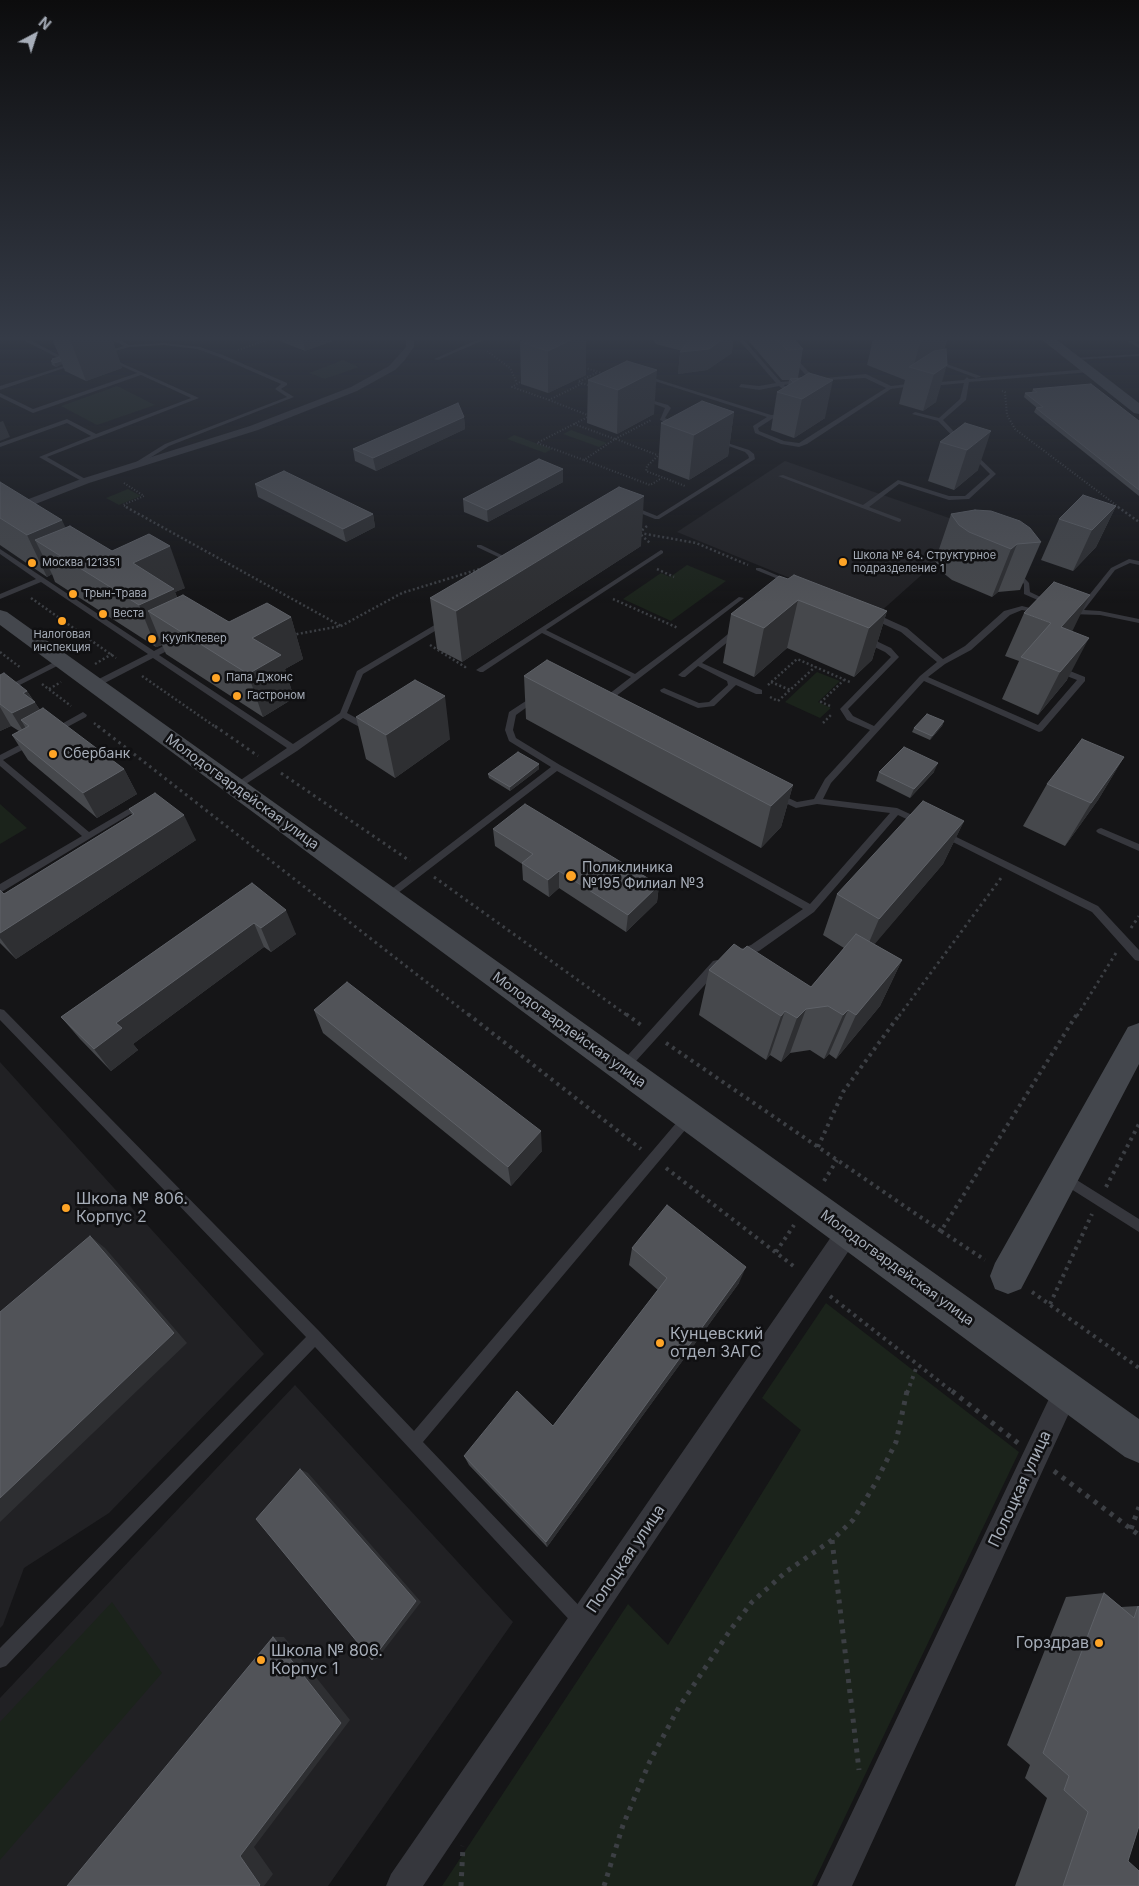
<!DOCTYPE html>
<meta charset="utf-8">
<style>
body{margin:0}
#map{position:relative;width:1139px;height:1886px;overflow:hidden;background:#151517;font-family:Inter,sans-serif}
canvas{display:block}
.north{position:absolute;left:10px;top:10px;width:50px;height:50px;-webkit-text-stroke:4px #101012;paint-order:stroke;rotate:40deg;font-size:14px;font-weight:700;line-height:20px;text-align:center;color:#a6adb8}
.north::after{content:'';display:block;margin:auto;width:18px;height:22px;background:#a6adb8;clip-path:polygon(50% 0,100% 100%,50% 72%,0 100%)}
</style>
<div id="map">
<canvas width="1139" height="1886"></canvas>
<div class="north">N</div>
</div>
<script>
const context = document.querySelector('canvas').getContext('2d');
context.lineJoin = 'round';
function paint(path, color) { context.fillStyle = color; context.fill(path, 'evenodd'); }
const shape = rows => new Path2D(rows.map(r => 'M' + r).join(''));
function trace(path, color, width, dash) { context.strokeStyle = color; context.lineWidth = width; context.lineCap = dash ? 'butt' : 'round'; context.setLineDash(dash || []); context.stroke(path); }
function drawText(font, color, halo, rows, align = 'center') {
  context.font = font + ' Inter,sans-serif'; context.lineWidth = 5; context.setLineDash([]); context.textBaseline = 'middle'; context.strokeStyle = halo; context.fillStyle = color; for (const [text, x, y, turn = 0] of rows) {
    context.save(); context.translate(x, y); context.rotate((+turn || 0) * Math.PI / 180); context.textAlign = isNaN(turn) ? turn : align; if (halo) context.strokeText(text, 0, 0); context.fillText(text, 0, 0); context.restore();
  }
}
const built = shape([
 [785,461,975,527,878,614,677,532],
 [0,1062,264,1354,109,1513,24,1568,3,1625,0,1628],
 [295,1385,513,1622,328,1886,0,1886,0,1698]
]);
const green = shape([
 [343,360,359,367,325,379,309,373],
 [117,386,155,405,97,425,61,406],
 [571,430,607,443,599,447,563,434],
 [514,435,552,449,545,453,507,439],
 [128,489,141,496,119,505,106,498],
 [687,565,726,581,671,621,623,599,661,573,670,577],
 [817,672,840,681,818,702,831,708,820,718,785,702],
 [0,804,27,828,0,844],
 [826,1303,1019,1452,812,1886,442,1886,628,1604,668,1645,801,1430,762,1398],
 [112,1602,162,1673,0,1860,0,1722]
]);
const pathFar4 = shape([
 [238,350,264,341,259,339],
 [487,351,510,368,517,383],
 [582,367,605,374],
 [525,379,512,387,549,400,583,383],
 [591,386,578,382,598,372],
 [1002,391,1005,392,1007,415,1015,429,1120,508],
 [549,400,590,416],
 [590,416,574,424,615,439,584,460,650,485,662,478],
 [574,424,537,443,584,460],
 [615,439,651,420],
 [616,439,657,455],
 [662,452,647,466,646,471,685,486],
 [124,483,144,496,123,505,128,508]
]);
const pathFar3 = shape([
 [126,507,341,626],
 [1118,507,1139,522],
 [647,526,639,533,651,544],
 [640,533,696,543,748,565],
 [657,569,674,577],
 [31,598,116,658],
 [613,599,678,628],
 [292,635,341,626,402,593,483,568],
 [430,645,465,667,467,665],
 [0,652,21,668],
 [95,664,112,654],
 [142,676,217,728],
 [771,682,790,690,815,667],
 [42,684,71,706],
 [768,685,797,659,852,683],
 [49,689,61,682],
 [770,697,778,701,790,690],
 [830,706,821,702,844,680],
 [94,723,100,728],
 [823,723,831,715]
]);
const pathFar2 = shape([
 [98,726,470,1016],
 [215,726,258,756],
 [281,773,410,861],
 [434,877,628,1016],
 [1131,928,1139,916],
 [899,1016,1001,878],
 [1077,1016,1116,953]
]);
const pathFar1 = shape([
 [468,1014,641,1149],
 [626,1014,641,1025],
 [666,1043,941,1231,1077,1014],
 [818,1147,843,1092,900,1014],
 [666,1168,796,1268],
 [824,1181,837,1160],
 [1106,1187,1139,1124],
 [941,1231,985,1260],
 [776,1252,794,1225],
 [1032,1292,1139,1368],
 [830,1296,954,1393],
 [1050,1304,1092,1214],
 [907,1393,917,1366]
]);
const path = shape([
 [952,1391,1018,1443],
 [1054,1471,1139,1535],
 [1131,1529,1139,1507],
 [832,1540,859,1770],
 [461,1886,463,1846],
 [604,1886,623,1825,650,1761,679,1707,731,1629,752,1602,787,1571,832,1540,853,1520,875,1484,896,1442,907,1391]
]);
const lane = shape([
 [21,339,28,339,76,364,0,390,0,386,70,364,21,339],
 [111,339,118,339,129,345,164,343,200,347,223,355,287,383,287,385,281,389,294,397,169,446,137,466,133,466,133,464,165,444,287,397,275,389,281,384,219,357,197,349,164,345,129,347,102,355,102,353,124,346,111,339],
 [479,339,486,339,438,360,434,359,479,339],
 [738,339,743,339,781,382,802,380,805,382,784,385,787,388,784,390,779,386,759,390,739,387,741,384,759,386,776,383,738,339],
 [774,339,779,339,815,379,866,374,891,386,916,383,919,385,891,389,807,444,799,447,781,444,755,433,753,426,767,417,642,377,647,376,771,415,775,415,775,417,758,428,759,431,784,441,799,443,886,388,865,378,811,381,774,339],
 [1139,339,1139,341,1135,342,1139,345,1139,348,1128,341,1139,339],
 [1139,354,1139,356,1073,360,1071,359,1073,358,1139,354],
 [108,357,199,398,47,457,87,480,88,481,85,483,39,457,91,436,67,423,0,447,0,443,67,419,96,434,191,398,141,375,33,413,0,397,0,393,33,409,137,373,106,359,108,357],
 [936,360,980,376,981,377,976,378,934,362,936,360],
 [1089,369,1091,372,969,382,966,400,943,420,964,442,964,444,960,444,938,421,912,414,915,412,939,418,960,399,964,383,930,386,928,383,964,380,967,377,969,379,1089,369],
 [641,397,668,405,671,408,665,418,680,425,680,427,676,427,660,420,665,408,641,399,641,397],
 [715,439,749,450,754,454,755,459,659,519,655,519,630,509,630,507,632,506,657,516,749,458,748,455,745,452,715,441,715,439],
 [972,451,996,474,969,499,949,500,899,484,869,507,901,519,901,521,899,522,778,476,783,475,863,505,898,480,949,496,965,496,990,474,970,454,970,452,972,451],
 [477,545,481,545,514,561,509,562,477,547,477,545],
 [0,549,154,651,173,641,179,641,179,645,159,655,293,744,340,713,357,671,443,620,450,622,363,674,347,713,371,726,371,730,365,730,343,718,297,751,235,791,232,790,231,788,232,786,287,748,153,658,97,687,91,687,91,683,148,654,41,582,0,599,0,594,36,579,0,554,0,549],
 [661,550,663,551,663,553,546,630,635,674,739,597,744,598,607,703,604,703,600,701,631,677,542,633,483,672,480,672,476,670,661,550],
 [1129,559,1139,561,1139,565,1130,563,1115,570,1084,610,1100,611,1139,619,1139,623,1100,615,1071,614,1071,610,1077,610,1111,568,1129,559],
 [756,568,760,568,793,582,788,583,756,570,756,568],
 [1014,571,1018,571,1029,583,1030,592,1053,603,1053,605,1049,605,1024,594,1024,584,1014,573,1014,571],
 [1022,606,1046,612,1042,614,1022,610,1010,615,971,650,945,664,928,677,1038,725,1077,680,1054,671,1054,667,1060,667,1085,677,1085,681,1042,731,1039,732,924,681,831,783,823,799,897,808,923,820,924,822,923,824,917,824,898,815,814,912,759,951,739,958,735,957,734,954,735,951,751,945,803,909,557,771,389,900,383,900,381,897,551,767,509,741,505,730,509,712,535,695,538,695,538,699,516,715,513,730,516,738,560,765,810,904,890,813,817,804,796,808,775,798,774,796,778,793,797,802,814,799,825,779,870,730,847,720,840,709,891,657,885,652,862,641,862,637,868,637,891,648,899,657,848,709,853,716,874,726,920,676,937,662,901,632,870,618,870,614,876,614,907,628,943,659,965,646,1004,611,1022,606],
 [733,630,740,632,702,663,762,690,762,694,756,694,736,685,714,706,698,708,661,692,660,690,664,688,699,703,709,702,728,685,727,681,698,666,685,677,682,677,678,675,733,630],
 [60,659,66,659,67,661,0,695,0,690,60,659],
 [83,712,87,715,86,717,56,733,50,733,49,731,83,712],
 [31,739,34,740,34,744,3,760,89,832,130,808,133,807,137,810,0,893,0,884,82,836,0,766,0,755,31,739],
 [1101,828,1139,844,1139,851,1098,833,1096,831,1098,829,1101,828],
 [944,831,1098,906,1139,950,1139,961,1135,960,1092,912,941,836,939,834,944,831],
 [717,960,721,961,722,964,721,967,627,1071,623,1073,619,1071,617,1068,619,1065,713,961,717,960],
 [0,1009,4,1010,320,1332,414,1431,683,1115,687,1114,691,1115,693,1119,691,1123,423,1442,588,1615,590,1621,588,1627,582,1629,576,1627,315,1347,6,1666,0,1668,0,1648,306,1337,0,1020,0,1009],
 [1064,1172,1139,1219,1139,1232,1060,1182,1058,1178,1060,1174,1064,1172]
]);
const street = shape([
 [406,339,414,339,414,347,404,361,395,370,357,391,258,430,89,483,0,518,0,510,81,479,250,426,351,387,389,366,406,347,406,339],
 [848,1220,856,1224,860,1232,856,1240,423,1886,386,1886,391,1874,840,1224,848,1220],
 [1066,1378,1075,1382,1079,1391,1075,1400,852,1886,817,1886,1057,1382,1066,1378]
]);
const secondary = shape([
 [1041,339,1056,339,1139,403,1139,414,1134,413,1041,339],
 [0,610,7,612,1139,1419,1139,1463,1125,1457,0,625,0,610],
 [1139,1023,1139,1064,1021,1289,1008,1294,995,1289,990,1276,995,1263,1128,1027,1139,1023]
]);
const wall = shape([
 [52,339,112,339,122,368,86,381,65,371,62,364,56,367,52,365,51,361,52,361,52,359,60,358],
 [275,339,338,339,305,351],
 [586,339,586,375,548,393,521,384,520,342],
 [652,339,733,339,732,353,707,370,678,374,680,352,682,351,656,344],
 [747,339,794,339,803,349,798,378,825,418,794,438,771,430,777,392,788,385,789,380,782,380],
 [873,339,947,339,944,350,936,402,923,411,899,404,905,380,867,365],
 [627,361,654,414,617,434,587,423,588,380],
 [1033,389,1139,421,1139,496,1034,412,1036,408,1037,408,1024,397,1025,393,1032,392],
 [734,412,728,456,689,480,658,468,661,423],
 [464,417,465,429,376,471,355,461,353,449],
 [965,423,978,470,954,490,928,481,940,442],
 [563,469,563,482,488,522,464,512,463,499],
 [0,482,65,528,185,588,175,592,177,597,229,622,291,617,303,659,285,669,294,698,263,717,166,654,162,645,156,647,55,582,52,574,47,577,0,545],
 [255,484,373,514,375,527,346,542,258,497],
 [1116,506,1096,547,1073,571,1041,560,1059,519],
 [951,514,1041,542,1020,590,998,592,992,597,952,580,942,572,935,561],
 [641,546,462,662,437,649,430,598],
 [788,579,887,611,872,660,854,677,787,648,754,677,723,663,731,614],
 [1024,613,1072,631,1067,680,1038,715,1002,699,1019,661,1005,656],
 [0,675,27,691,40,710,124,769,137,794,97,818,28,760,12,735,19,731,11,726,0,731],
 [524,676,793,785,781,827,761,848,526,719],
 [356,717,450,739,395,778,366,759],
 [944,721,942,726,930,740,912,732,914,728],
 [1124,757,1098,800,1065,846,1023,826,1047,784],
 [539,769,510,791,489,778,488,774],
 [879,772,934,772,910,798,876,781],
 [129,809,196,840,16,959,0,943,0,890,4,894,132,815],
 [964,821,943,864,874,944,902,960,880,1006,836,1059,829,1054,824,1059,810,1050,790,1053,781,1062,770,1055,766,1060,699,1015,709,970,743,950,811,987,844,948,823,935,837,894],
 [493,829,659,885,657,902,626,932,559,888,549,897,523,880,522,864,495,846],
 [252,883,296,934,271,952,264,947,133,1044,138,1050,111,1071,80,1039,61,1017],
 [314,1010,542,1151,511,1186,323,1033],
 [632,1248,739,1283,547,1547,469,1465,464,1456,553,1426,658,1290,629,1265],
 [1104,1593,1121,1607,1138,1606,1128,1861,1139,1886,1015,1886,1047,1798,1025,1778,1030,1765,1007,1745,1066,1597]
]);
const shadedWall = shape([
 [70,339,112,339,122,368,86,381],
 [303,339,338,339,305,351],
 [573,339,586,339,586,375,548,393,548,351],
 [723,339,733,339,732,353,707,370,678,374,680,352],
 [928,339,947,339,937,372,947,365,936,402,923,411,934,374,913,368,921,340],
 [61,361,62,364,56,367,54,363],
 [657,370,654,414,617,434,618,390],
 [833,380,825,418,794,438,802,399],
 [734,412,728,456,689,480,694,435],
 [464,417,465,429,376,471,373,458],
 [3,421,10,437,0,441,0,422],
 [991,431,978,470,954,490,967,450],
 [563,469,563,482,488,522,487,510],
 [644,496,641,546,462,662,456,611],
 [1116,506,1096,547,1073,571,1092,530],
 [373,514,375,527,346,542,343,529],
 [62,520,81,561,35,540,52,574,47,577,27,535],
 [1017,544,998,592,992,597,1011,549],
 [170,546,185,588,175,592,190,631,148,611,162,645,156,647,139,605,133,563],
 [1090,595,1069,638,1061,627],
 [798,600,787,648,754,677,764,628],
 [887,611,872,660,854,677,869,628],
 [291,617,303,659,285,669,294,698,263,717,248,674,252,638],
 [1089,638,1067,680,1038,715,1060,672],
 [27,691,34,703,35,702,49,727,21,720,31,737,28,739,12,713,23,693],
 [445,696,450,739,395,778,386,735],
 [0,707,11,726,0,731],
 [944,721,942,726,930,740,932,736],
 [1124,757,1098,800,1065,846,1091,803],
 [938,763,934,772,910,798,914,789],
 [539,764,539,769,510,791,510,787],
 [124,769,137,794,97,818,83,793],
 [793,785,781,827,761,848,771,806],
 [184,815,196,840,16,959,0,938,0,933],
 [964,821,943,864,862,959,879,919],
 [559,871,559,888,549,897,548,880],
 [659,885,657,902,626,932,628,915],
 [286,910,296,934,271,952,261,928],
 [254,923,264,947,133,1044,138,1050,111,1071,94,1049,116,1023],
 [902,960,880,1006,836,1059,856,1015],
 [806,1009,790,1053,781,1062,797,1018],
 [848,1010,829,1054,824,1059,843,1015],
 [785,1011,770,1055,766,1060,781,1016],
 [541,1131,542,1151,511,1186,508,1167],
 [90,1236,105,1248,187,1343,0,1522,0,1498],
 [746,1267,739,1283,547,1547,546,1542],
 [300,1469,308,1473,421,1602,377,1659,372,1660],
 [273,1637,284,1637,350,1720,254,1847,273,1874,264,1886,259,1886,240,1856]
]);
const building = shape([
 [525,339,573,339,548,351,520,342,525,339],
 [690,339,723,339,709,349,680,352,690,339],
 [776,339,794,339,803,349,787,350,776,339],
 [946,349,947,365,934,374,909,367,934,351,946,349],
 [59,357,61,361,54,363,51,361,53,360,52,359,59,357],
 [627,361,657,370,618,390,588,380,627,361],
 [809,373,833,380,802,399,777,392,809,373],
 [801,378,793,382,790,379,801,378],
 [1091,384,1139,421,1139,490,1036,408,1043,407,1025,393,1037,392,1033,389,1091,384],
 [702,401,734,412,694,435,661,423,702,401],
 [458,403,464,417,373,458,353,449,458,403],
 [965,423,991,431,967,450,940,442,965,423],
 [539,459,563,469,487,510,463,499,539,459],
 [284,471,373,514,343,529,255,484,284,471],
 [0,482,62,520,27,535,0,518,0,482],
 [619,487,644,496,456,611,430,598,619,487],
 [1083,495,1116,506,1092,530,1059,519,1083,495],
 [975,510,991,511,1020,521,1030,528,1041,542,1017,544,1011,549,969,532,959,525,951,514,975,510],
 [70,526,112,551,149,534,170,546,133,563,174,589,139,605,35,540,70,526],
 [794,575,887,611,869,628,798,600,764,628,731,614,779,576,788,579,794,575],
 [1054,582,1090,595,1061,627,1089,638,1060,672,1021,657,1051,623,1024,613,1054,582],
 [183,595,229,622,267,603,291,617,252,638,281,655,248,674,148,611,183,595],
 [547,660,793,785,771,806,524,676,547,660],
 [4,673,27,691,23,693,35,702,12,713,0,704,0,675,4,673],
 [415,680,445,696,386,735,356,717,415,680],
 [43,708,124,769,83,793,12,735,29,726,21,720,43,708],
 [927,714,944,721,932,736,914,728,927,714],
 [1082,739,1124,757,1091,803,1047,784,1082,739],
 [904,747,938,763,914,789,879,772,904,747],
 [518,752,539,764,510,787,488,774,518,752],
 [155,793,184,815,0,933,0,890,4,894,134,814,129,809,155,793],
 [923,801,964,821,879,919,837,894,923,801],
 [525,804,659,885,628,915,559,871,548,880,522,863,533,854,493,829,525,804],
 [252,883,286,910,261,928,254,923,116,1023,122,1028,94,1049,61,1017,252,883],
 [856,934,902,960,856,1015,848,1010,843,1015,828,1006,806,1009,797,1018,785,1011,781,1016,709,970,734,944,743,950,747,946,811,987,856,934],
 [347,982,541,1131,508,1167,314,1010,347,982],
 [667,1205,746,1267,546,1542,464,1456,517,1391,553,1426,667,1278,632,1248,667,1205],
 [90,1236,174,1333,0,1498,0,1312,90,1236],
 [300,1469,416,1601,372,1660,256,1519,300,1469],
 [1104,1593,1134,1618,1138,1606,1139,1607,1139,1826,1128,1861,1139,1871,1139,1886,1063,1886,1088,1812,1064,1790,1069,1776,1043,1753,1104,1593],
 [273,1637,341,1723,240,1856,260,1885,259,1886,67,1886,273,1637]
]);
const markers = [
 [843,562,5,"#fea426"],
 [32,563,5,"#fea426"],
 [73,594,5,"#fea426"],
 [103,614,5,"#fea426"],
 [62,621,5,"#fea426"],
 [152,639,5,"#fea426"],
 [216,678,5,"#fea426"],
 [237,696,5,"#fea426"],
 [53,754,5,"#fea426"],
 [571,876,6,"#fea426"],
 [66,1208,5,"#fea426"],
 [660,1343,5,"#fea426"],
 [1099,1643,5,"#fea426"],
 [261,1660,5,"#fea426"]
];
const farPoinames = [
 ["Школа № 64. Структурное",853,556],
 ["подразделение 1",853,569],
 ["Москва 121351",42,563],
 ["Трын-Трава",83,594],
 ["Веста",113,614],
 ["Налоговая",62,635,"center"],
 ["инспекция",62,648,"center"],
 ["КуулКлевер",162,639],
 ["Папа Джонс",226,678],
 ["Гастроном",247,696]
];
const poiNames = [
 ["Сбербанк",63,754],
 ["Поликлиника",582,868],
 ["№195 Филиал №3",582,884]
];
const streetNames = [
 ["Молодогвардейская улица",242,792,36],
 ["Молодогвардейская улица",569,1030,36],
 ["Молодогвардейская улица",897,1268,36]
];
const nearPoinames = [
 ["Школа № 806.",76,1199],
 ["Корпус 2",76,1217],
 ["Кунцевский",670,1334],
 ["отдел ЗАГС",670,1352],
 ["Горздрав",1089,1643,"right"],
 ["Школа № 806.",271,1651],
 ["Корпус 1",271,1669]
];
const nearStreetnames = [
 ["Полоцкая улица",1020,1489,-65],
 ["Полоцкая улица",626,1559,-56]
];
paint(built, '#212124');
paint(green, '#1b231b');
trace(pathFar4, '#3c3f44', 2, [1, 2]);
trace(pathFar3, '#3c3f44', 2.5, [2, 2.5]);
trace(pathFar2, '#3c3f44', 3, [2.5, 4]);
trace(pathFar1, '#3c3f44', 4, [3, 4.5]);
trace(path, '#3c3f44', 5, [4, 6]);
paint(lane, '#36373d');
paint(street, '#36373d');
paint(secondary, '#44474d');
paint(wall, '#46484c');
paint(shadedWall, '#2e2f32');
paint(building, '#515358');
trace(building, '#5e6167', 1);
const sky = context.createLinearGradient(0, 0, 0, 604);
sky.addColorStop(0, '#0c0c0d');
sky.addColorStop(0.56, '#353b47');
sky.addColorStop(1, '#353b4700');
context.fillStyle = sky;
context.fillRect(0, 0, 1139, 604);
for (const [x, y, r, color] of markers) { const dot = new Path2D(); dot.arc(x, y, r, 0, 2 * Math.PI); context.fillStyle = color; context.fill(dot); trace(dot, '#101012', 2); }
drawText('11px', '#a6adb8', '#101012', farPoinames, 'left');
drawText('14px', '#a6adb8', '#101012', poiNames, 'left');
drawText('14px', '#a6adb8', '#101012', streetNames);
drawText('16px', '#a6adb8', '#101012', nearPoinames, 'left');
drawText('16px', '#a6adb8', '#101012', nearStreetnames);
</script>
